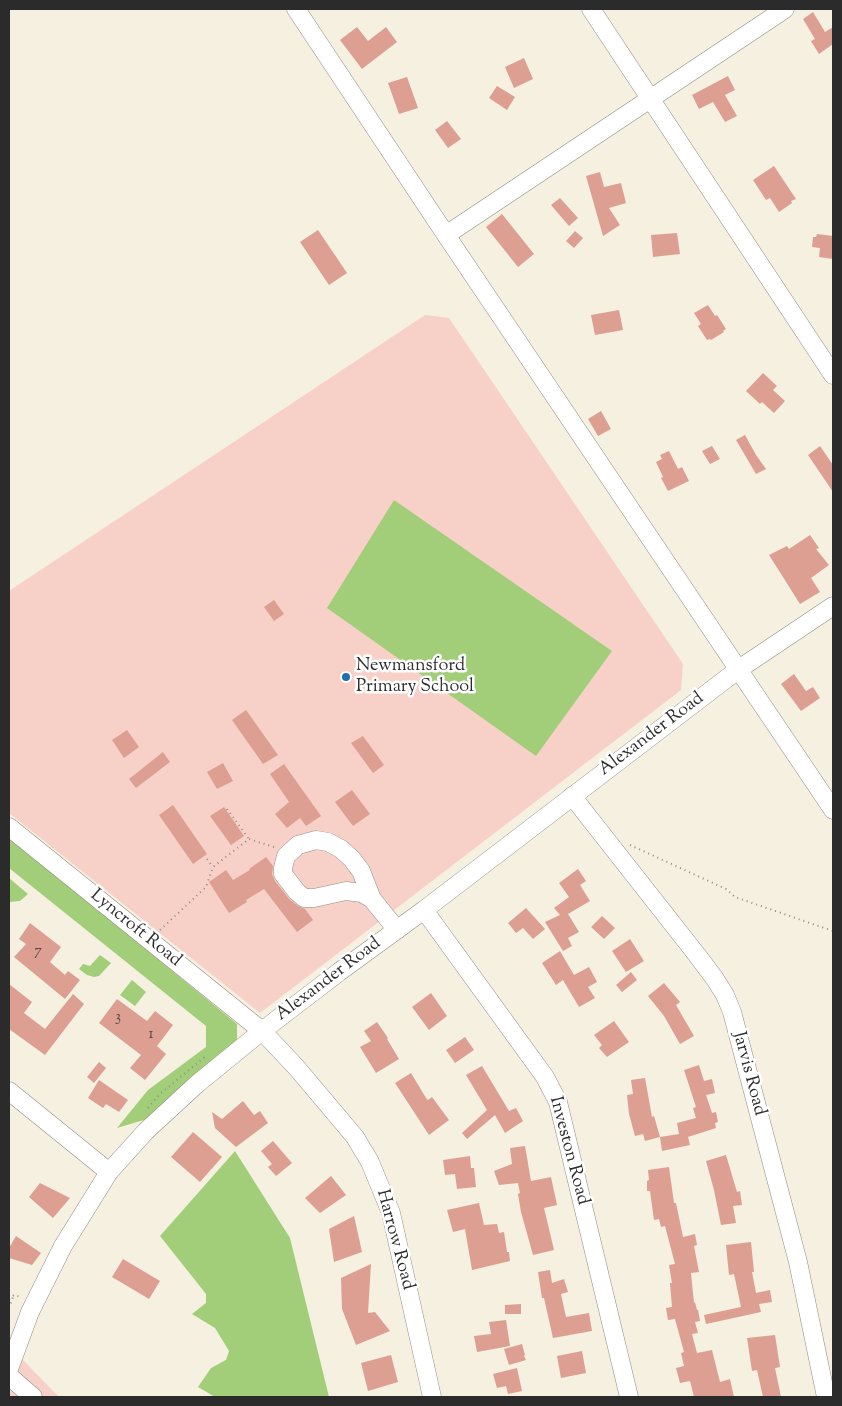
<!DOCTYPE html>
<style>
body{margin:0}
#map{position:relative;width:842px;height:1406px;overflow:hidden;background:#f5f0e0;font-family:"Sorts Mill Goudy",serif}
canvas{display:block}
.frame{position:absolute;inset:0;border:10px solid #2b2b2b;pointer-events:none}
</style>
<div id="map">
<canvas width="842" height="1406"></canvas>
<div class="frame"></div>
</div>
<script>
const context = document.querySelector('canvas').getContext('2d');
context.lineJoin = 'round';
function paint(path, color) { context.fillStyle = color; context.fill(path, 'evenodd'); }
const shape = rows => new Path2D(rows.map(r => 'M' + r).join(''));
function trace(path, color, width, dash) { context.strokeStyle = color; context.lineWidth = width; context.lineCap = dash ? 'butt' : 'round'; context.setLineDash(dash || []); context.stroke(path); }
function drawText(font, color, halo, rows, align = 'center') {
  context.font = font + ' "Sorts Mill Goudy",serif'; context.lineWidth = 5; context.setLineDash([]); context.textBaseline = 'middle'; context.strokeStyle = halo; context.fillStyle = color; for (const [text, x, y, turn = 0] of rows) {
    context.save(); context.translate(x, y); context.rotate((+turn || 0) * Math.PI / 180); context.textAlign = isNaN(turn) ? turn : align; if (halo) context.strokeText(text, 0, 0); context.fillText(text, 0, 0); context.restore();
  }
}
const built = shape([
 [425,315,449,318,683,664,681,690,260,1013,9,813,9,591],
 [20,1357,59,1397,9,1397]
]);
const green = shape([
 [394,500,612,651,536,756,327,608],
 [9,837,237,1024,237,1042,147,1119,117,1128,148,1090,206,1047,206,1026,9,868],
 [9,878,28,894,20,901,9,902],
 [100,955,111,963,99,976,94,977,87,975,79,969,83,964,90,966],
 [132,980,146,992,135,1006,120,995],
 [235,1151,290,1238,329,1397,215,1397,198,1387,211,1368,226,1360,229,1351,215,1328,192,1314,206,1303,206,1294,160,1236]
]);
const building = shape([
 [813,12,825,32,833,27,833,44,819,54,811,41,815,39,803,19],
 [357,27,368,41,386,27,397,42,362,69,340,40],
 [524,58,533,79,514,88,505,67],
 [728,76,735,90,725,95,737,116,725,122,713,102,699,109,692,95],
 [407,77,418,108,399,114,388,83],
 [497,86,515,97,507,110,489,98],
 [447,121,461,139,448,148,435,130],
 [774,166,796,199,791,201,792,203,779,212,770,198,766,200,753,180],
 [600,172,604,187,621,183,626,203,609,208,620,225,603,236,586,176],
 [560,198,578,218,569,226,551,205],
 [502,214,534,254,518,267,486,227],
 [318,230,347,273,329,285,300,242],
 [575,231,583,238,574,248,566,241],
 [677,233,680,254,653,257,651,235],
 [817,234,833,236,833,259,819,257,820,248,812,247,813,237,816,237],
 [708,305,715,316,717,315,726,329,723,331,724,332,711,340,710,339,707,340,698,326,701,324,694,313],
 [619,310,623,330,595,335,591,315],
 [763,373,777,386,773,390,785,401,774,413,762,402,760,404,746,391],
 [601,411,611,429,598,436,588,419],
 [745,435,756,455,766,469,756,474,736,440],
 [712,446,720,459,710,464,702,451],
 [820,446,833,465,833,492,808,455],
 [669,451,678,469,682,467,689,481,668,491,661,478,663,477,656,462,662,459,660,455],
 [810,535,819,548,816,549,829,565,811,578,820,592,800,604,769,555,787,546,789,549],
 [274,600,284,614,274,621,264,607],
 [794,674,806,691,813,687,820,698,801,711,781,684],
 [246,710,278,755,263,764,232,720],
 [127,730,139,747,124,758,112,740],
 [363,736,384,765,373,773,351,743],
 [163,752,170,762,136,788,129,779],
 [223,763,233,781,217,789,207,772],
 [284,764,321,816,306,826,300,818,287,828,275,814,289,802,270,774],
 [352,790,370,814,353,826,335,802],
 [173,805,207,854,193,864,159,815],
 [224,807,244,836,231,845,210,816],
 [266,857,273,866,272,874,275,881,290,900,298,906,305,909,313,920,297,932,264,889,246,900,247,902,229,913,209,882,226,870,233,880,250,870,249,869],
 [578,869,586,881,580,885,590,901,568,914,579,932,568,938,572,946,563,951,545,922,560,915,554,908,569,897,559,883],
 [526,908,545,929,533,939,523,928,516,933,508,923],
 [602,916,615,928,604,939,591,927],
 [30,923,61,947,50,962,65,975,68,971,80,980,65,999,14,957,26,944,19,939],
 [630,939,644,961,626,972,612,951],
 [560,951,574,975,589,967,597,982,588,987,595,998,579,1007,563,980,556,985,542,963],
 [631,972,637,980,622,992,616,985],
 [664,983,680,1002,676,1005,694,1036,680,1044,664,1016,648,996],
 [9,984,32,1002,24,1013,45,1029,73,994,84,1004,45,1055,9,1029],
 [431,993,447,1016,429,1030,412,1007],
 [117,999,147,1021,155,1011,173,1025,157,1046,166,1054,145,1080,130,1068,141,1055,99,1023],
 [614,1021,629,1042,607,1057,599,1048,602,1045,594,1035],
 [377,1022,388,1038,387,1039,399,1059,376,1073,360,1047,371,1041,364,1031],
 [465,1037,474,1050,455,1063,446,1050],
 [99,1062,106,1068,94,1083,87,1077],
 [699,1065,704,1081,712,1079,715,1093,706,1095,712,1113,716,1112,718,1122,715,1123,716,1128,688,1137,690,1145,662,1151,660,1137,679,1134,677,1123,696,1118,693,1108,696,1107,684,1070],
 [482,1066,509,1111,516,1108,523,1121,505,1133,495,1115,467,1139,462,1133,487,1110,466,1075],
 [411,1073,426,1098,428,1100,432,1097,449,1120,429,1135,395,1083],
 [645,1078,652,1117,654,1116,660,1137,645,1141,643,1134,635,1136,629,1114,627,1095,633,1094,631,1080],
 [99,1080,128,1100,119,1112,106,1104,103,1108,88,1098],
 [243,1101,254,1115,260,1111,268,1123,236,1147,215,1128,212,1112,222,1119],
 [193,1132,222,1157,200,1182,171,1157],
 [273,1141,292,1163,276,1176,268,1167,272,1164,261,1151],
 [525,1146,531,1181,551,1177,557,1205,544,1208,554,1250,533,1255,521,1212,518,1194,520,1193,518,1183,499,1185,494,1171,512,1164,510,1148],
 [726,1155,737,1192,740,1191,742,1205,733,1206,736,1223,721,1225,714,1190,706,1161],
 [470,1156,471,1168,474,1168,476,1187,457,1189,455,1174,445,1175,443,1160],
 [669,1167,674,1203,676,1203,683,1237,695,1234,697,1245,694,1246,699,1272,691,1273,694,1303,695,1302,697,1310,698,1310,700,1321,695,1322,698,1333,692,1334,697,1353,712,1350,720,1382,730,1379,734,1397,694,1397,690,1381,680,1383,676,1368,684,1366,681,1353,684,1352,675,1319,668,1320,666,1308,672,1307,670,1283,672,1283,669,1265,675,1264,665,1226,661,1227,659,1219,654,1220,650,1191,647,1191,647,1181,649,1180,648,1170],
 [331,1176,346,1195,320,1213,305,1198],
 [40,1183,70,1198,53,1218,29,1197],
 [479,1203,484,1225,497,1224,499,1233,504,1232,507,1252,509,1252,510,1261,472,1270,465,1229,453,1232,447,1210],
 [354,1216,362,1252,334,1262,329,1229],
 [16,1236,41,1253,32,1265,9,1258,9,1248],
 [751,1242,754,1272,752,1272,756,1293,770,1290,772,1302,759,1304,761,1312,706,1324,704,1315,741,1307,734,1274,729,1275,726,1245],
 [123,1259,160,1281,149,1299,112,1277],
 [371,1264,368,1313,375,1312,390,1331,356,1345,342,1309,341,1278],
 [550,1270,552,1283,564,1279,568,1292,561,1294,566,1317,589,1313,592,1331,553,1338,544,1298,542,1298,538,1272],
 [521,1304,521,1314,505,1314,505,1305],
 [506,1320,510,1346,477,1352,474,1336,491,1334,489,1322],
 [775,1335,780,1367,775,1368,781,1397,763,1397,757,1370,752,1371,747,1338],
 [522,1344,525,1355,524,1356,526,1360,509,1365,504,1349],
 [582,1351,586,1373,561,1378,557,1356],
 [391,1355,398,1382,368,1391,361,1363],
 [517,1368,522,1391,508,1394,506,1386,497,1388,493,1374]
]);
const path = shape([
 [227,809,249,839],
 [630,845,726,889,735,897,833,931],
 [207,859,213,867],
 [160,930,206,887,213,867,249,839,274,847,274,848],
 [148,1108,160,1094,206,1056],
 [9,1299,14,1295,21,1297],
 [9,1308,13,1297]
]);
const minor = shape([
 [296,9,446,235],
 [591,9,833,375],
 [785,9,446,235,833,810],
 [572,796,697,955,715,979,725,995,732,1012,798,1262,826,1397],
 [9,827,262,1031,296,1067,355,1137,370,1162,391,1213,432,1397],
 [372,899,361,871,352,859,341,849,328,842,316,840,298,845,286,856,283,868,283,874,297,892,304,898,314,898,346,891,362,893,372,899,397,930],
 [424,910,545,1077,558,1102,629,1397],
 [9,1091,109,1172],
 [9,1369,30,1312,63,1246,109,1172,146,1131,197,1084,262,1031,339,972,424,910,739,669,833,606],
 [9,1376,33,1397]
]);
const markers = [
 [346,677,5,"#1f6fb2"]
];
const numberNames = [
 ["7",38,952],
 ["3",118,1018],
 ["1",151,1035]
];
const poiNames = [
 ["Newmansford",356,667],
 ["Primary School",356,688]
];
const streetNames = [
 ["Alexander Road",652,735,-37],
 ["Lyncroft Road",135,929,39],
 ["Alexander Road",329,980,-37],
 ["Jarvis Road",748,1074,75],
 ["Investon Road",568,1151,75],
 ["Harrow Road",394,1240,75]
];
paint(built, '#f7d1c8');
paint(green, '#a2ce7a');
paint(building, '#dc9f91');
trace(minor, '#908e86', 19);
trace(path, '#908e86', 2, [1, 4]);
trace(minor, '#fff', 18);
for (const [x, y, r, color] of markers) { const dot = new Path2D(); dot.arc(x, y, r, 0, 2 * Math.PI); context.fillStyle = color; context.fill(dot); trace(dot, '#fff', 2); }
drawText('15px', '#574844', null, numberNames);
drawText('18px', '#2b2b2b', '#fff', poiNames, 'left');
drawText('18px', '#2b2b2b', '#fff', streetNames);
</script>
